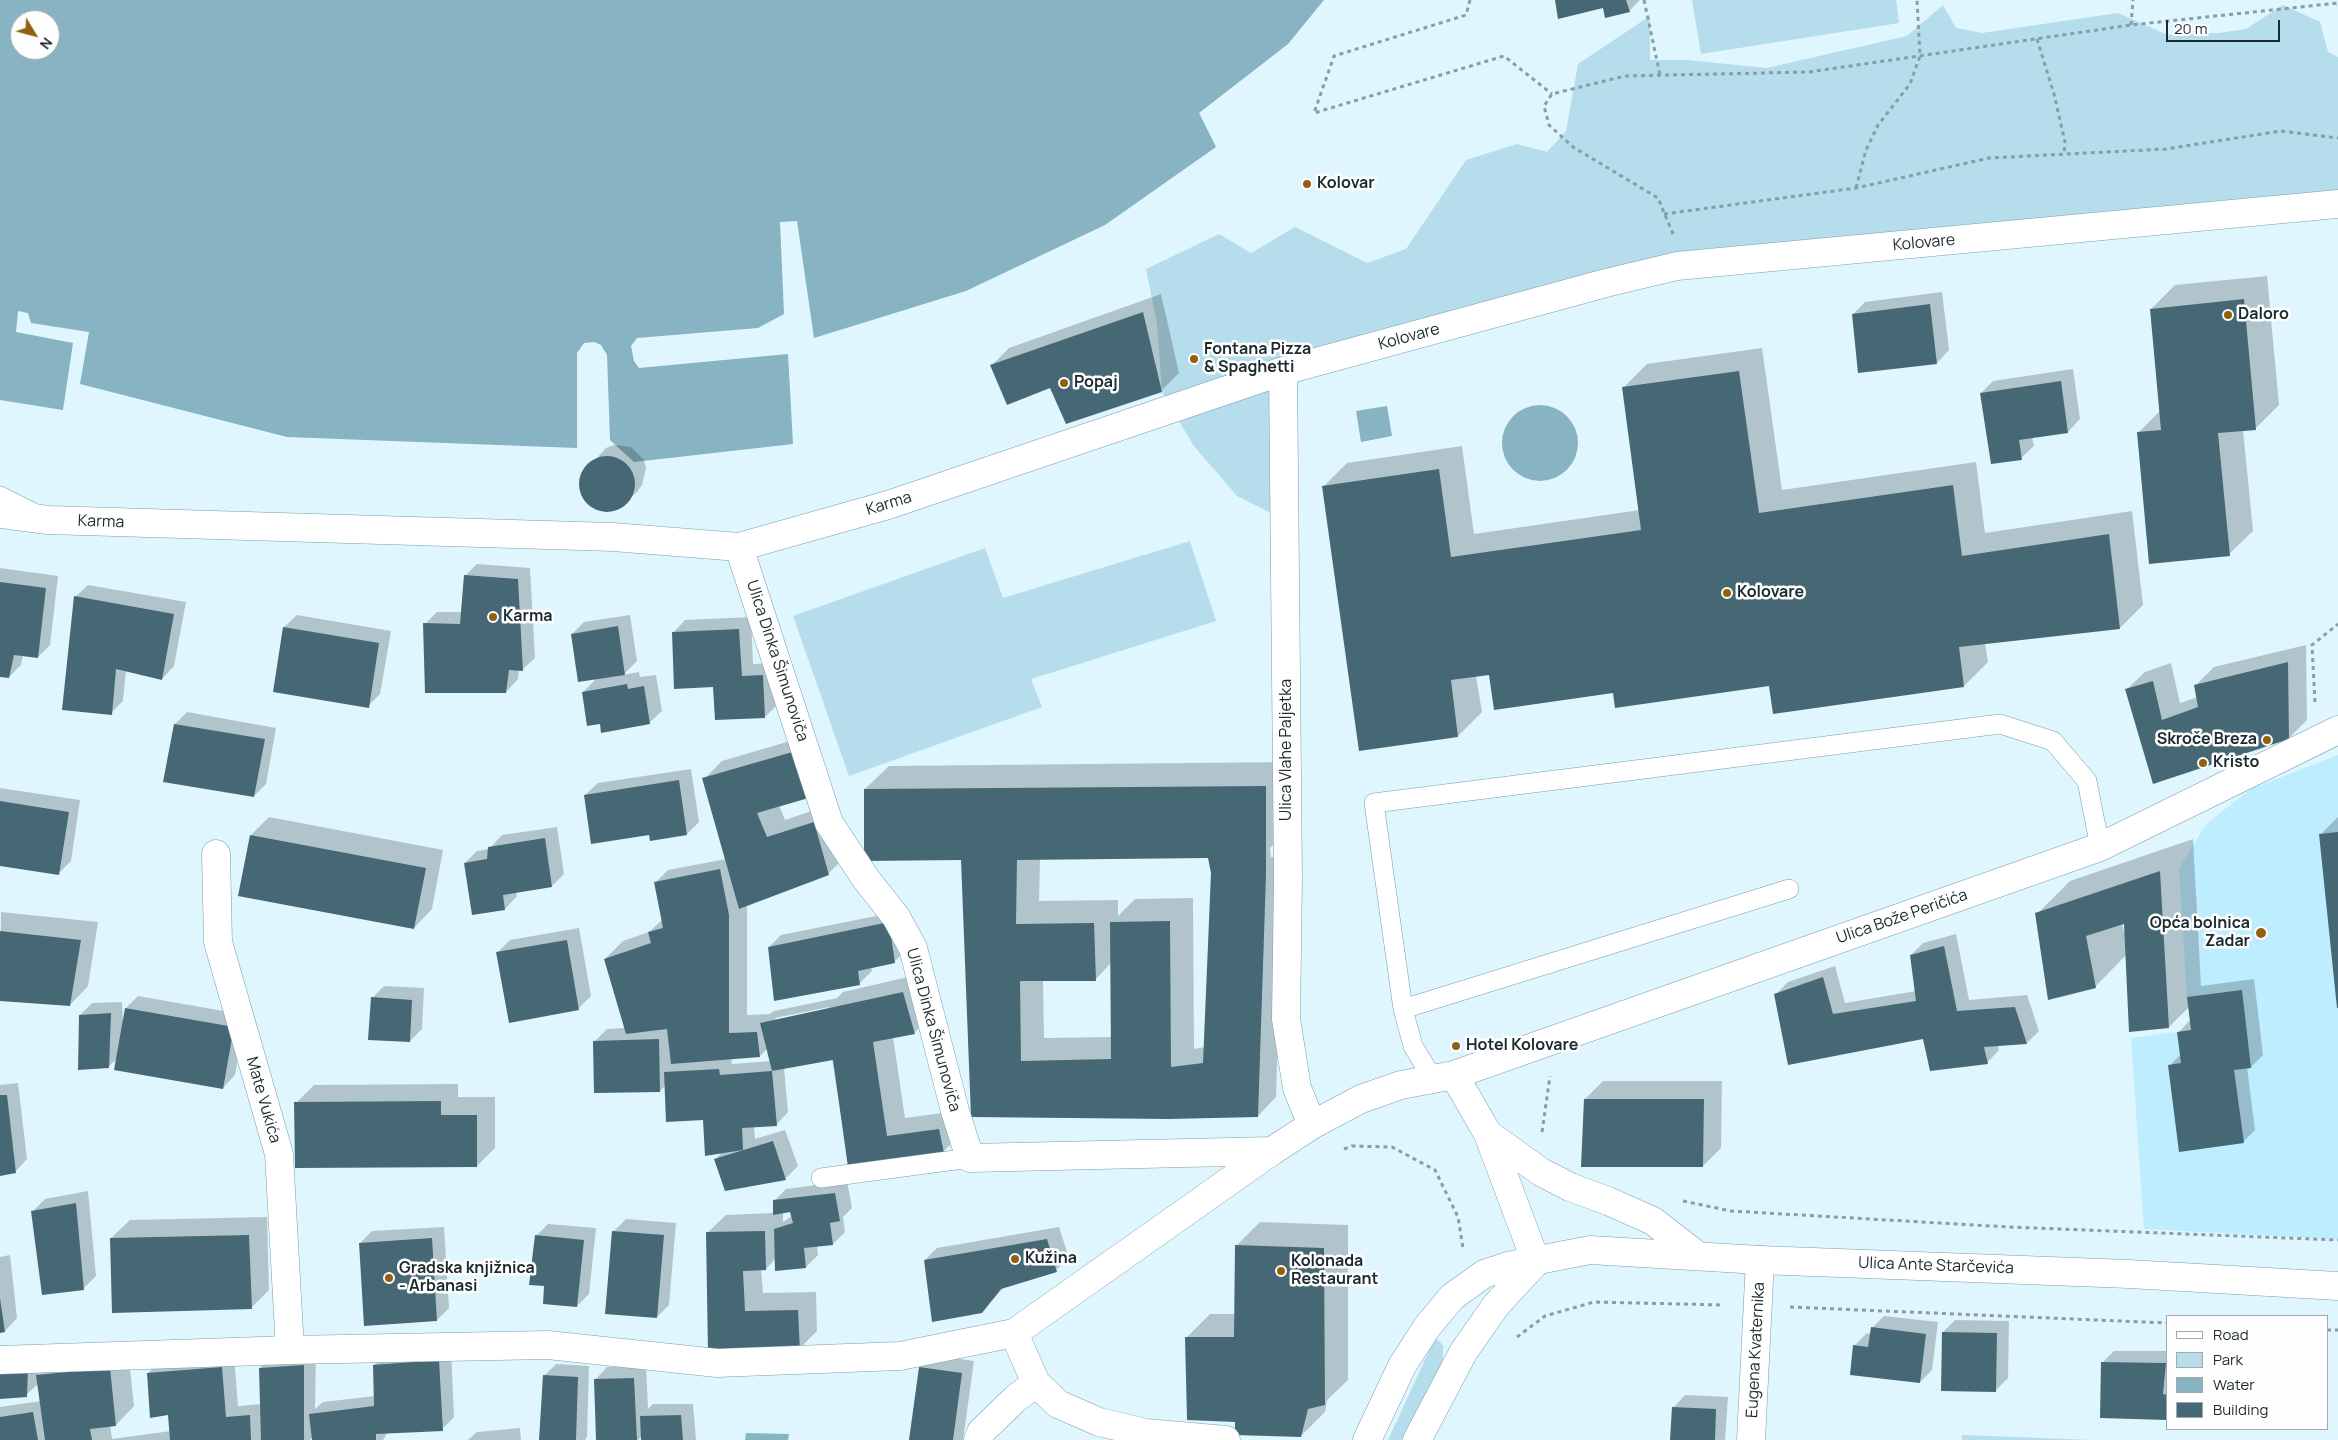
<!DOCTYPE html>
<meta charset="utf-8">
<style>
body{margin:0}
#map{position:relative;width:2338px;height:1440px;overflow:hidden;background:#dff6fe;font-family:Manrope,sans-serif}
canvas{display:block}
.legend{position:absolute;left:2166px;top:1315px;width:162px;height:115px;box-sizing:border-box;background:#fefefe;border:1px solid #a3a9ab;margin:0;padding:6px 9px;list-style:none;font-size:15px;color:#1b2a2f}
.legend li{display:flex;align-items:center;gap:10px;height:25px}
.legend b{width:25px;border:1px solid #a3a9ab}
.north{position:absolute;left:10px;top:10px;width:50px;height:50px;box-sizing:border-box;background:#fefefe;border:1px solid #a3a9ab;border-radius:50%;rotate:127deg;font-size:14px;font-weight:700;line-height:20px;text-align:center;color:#1b2a2f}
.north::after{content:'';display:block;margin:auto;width:18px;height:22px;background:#926011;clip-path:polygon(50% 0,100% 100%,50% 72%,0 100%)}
.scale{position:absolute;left:2166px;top:20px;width:114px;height:22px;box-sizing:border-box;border:2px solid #1b2a2f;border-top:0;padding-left:6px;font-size:15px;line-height:18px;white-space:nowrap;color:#1b2a2f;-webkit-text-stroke:4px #fefefe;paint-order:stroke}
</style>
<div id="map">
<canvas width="2338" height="1440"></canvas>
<ul class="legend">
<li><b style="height:6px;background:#fff"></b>Road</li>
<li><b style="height:14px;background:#b5ddeb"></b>Park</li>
<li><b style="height:14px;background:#87b3c2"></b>Water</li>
<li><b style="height:14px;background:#456874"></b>Building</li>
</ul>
<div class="north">N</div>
<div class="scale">20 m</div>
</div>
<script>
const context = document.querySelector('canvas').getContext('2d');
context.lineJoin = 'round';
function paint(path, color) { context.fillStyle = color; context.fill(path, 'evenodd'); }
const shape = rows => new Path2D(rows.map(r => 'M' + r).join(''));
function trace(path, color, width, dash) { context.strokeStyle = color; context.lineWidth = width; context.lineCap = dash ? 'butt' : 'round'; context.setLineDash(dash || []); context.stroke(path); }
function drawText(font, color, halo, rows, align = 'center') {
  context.font = font + ' Manrope,sans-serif'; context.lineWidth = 5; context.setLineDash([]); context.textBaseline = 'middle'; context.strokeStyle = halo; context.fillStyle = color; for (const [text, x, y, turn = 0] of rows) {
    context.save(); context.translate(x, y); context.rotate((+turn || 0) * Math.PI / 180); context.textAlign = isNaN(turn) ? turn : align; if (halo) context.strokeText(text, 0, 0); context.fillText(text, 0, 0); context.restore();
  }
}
const built = shape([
 [2338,755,2338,1239,2144,1229,2131,1038,2191,1030,2187,997,2179,868,2206,824,2251,789]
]);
const green = shape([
 [1692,0,1896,0,1899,23,1701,54],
 [1943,5,1956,28,1982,33,2118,13,2168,35,2219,33,2246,29,2283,5,2320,22,2328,52,2338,57,2338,204,1677,266,1283,371,1285,520,1237,496,1193,445,1162,392,1157,324,1146,269,1219,234,1251,253,1295,227,1367,263,1406,249,1466,160,1517,144,1547,152,1566,131,1578,64,1650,16,1650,60,1687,60,1767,68,1907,36],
 [1190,541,1216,621,1031,679,1042,707,849,776,793,616,985,548,1003,598],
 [1435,1338,1443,1345,1443,1362,1401,1440,1388,1440],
 [1962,1435,2093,1440,1962,1440]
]);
const water = shape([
 [0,0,1324,0,1288,44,1199,113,1216,147,1105,225,966,291,814,338,797,221,780,222,784,314,758,328,637,338,631,346,634,361,639,368,788,354,793,444,634,462,610,440,607,355,601,345,594,342,584,343,577,353,577,448,287,437,80,384,89,332,31,323,28,313,18,311,16,332,73,343,63,410,0,400],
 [20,20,50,20,50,50,20,50],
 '1502 443a38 38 0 1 1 76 0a38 38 0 1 1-76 0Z',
 [1387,406,1392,436,1361,442,1356,411],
 [746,1433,789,1434,788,1440,745,1440]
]);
const shadow = shape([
 [1556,0,1640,0,1629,11],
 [2267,276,2279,405,2255,429,2243,430,2253,531,2229,554,2138,433,2161,410,2151,309,2175,285],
 [1942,292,1949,350,1937,363,1853,314,1865,302],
 [1161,294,1179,373,1161,391,1051,387,991,366,1009,348],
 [1762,348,1782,490,1976,462,1985,533,2132,511,2143,605,2120,628,1985,643,1988,662,1964,686,1774,713,1770,685,1615,691,1490,674,1476,676,1482,712,1458,736,1360,750,1324,486,1347,463,1462,446,1474,534,1640,510,1623,388,1647,364],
 [2073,369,2080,419,2068,432,2032,437,2034,446,2021,458,1981,393,1993,381],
 [614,445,631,447,644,460,646,468,642,485,637,492,624,504,608,511,591,506,581,492,582,474,606,448],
 [477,564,530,568,535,658,522,670,519,670,518,679,506,692,425,624,437,612,462,612,465,576],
 [0,568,58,576,50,645,38,657,23,655,21,665,9,677,0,676],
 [88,585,186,602,174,666,162,679,126,670,123,701,111,713,75,597],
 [297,615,391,631,380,694,368,706,284,627],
 [630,615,637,661,623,675,639,672,640,677,656,675,662,711,649,723,601,722,583,692,597,678,572,634,584,622],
 [751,617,753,664,775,663,777,705,765,717,715,686,673,633,685,620],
 [2306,645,2307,720,2289,738,2154,782,2126,690,2145,672,2171,663,2180,703,2198,697,2196,685,2214,667],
 [187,712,276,728,266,784,254,796,175,724],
 [814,734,829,778,811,796,779,805,785,820,832,804,847,855,829,873,747,905,747,1015,770,1014,774,1011,837,998,843,992,921,974,932,1015,914,1033,893,1037,905,1118,957,1111,961,1134,943,1152,849,1165,832,1059,784,1068,788,1112,776,1125,754,1126,755,1139,785,1130,798,1166,786,1178,726,1189,716,1159,722,1152,705,1119,666,1085,660,1091,595,1041,607,1029,625,1028,605,959,623,941,649,932,663,919,655,883,668,870,726,859,704,779,722,761],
 [829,1007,830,1009,775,1021,775,1018],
 [768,1048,771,1061,732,1064,731,1058,760,1056],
 [1289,762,1288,830,1270,848,1271,857,1284,857,1276,1097,1258,1116,972,1115,962,859,865,789,889,766],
 [1209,857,1212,873,1205,1047,1194,1049,1193,898,1135,899,1118,916,1118,900,1039,901,1040,858],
 [1111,963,1112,1037,1044,1038,1043,980,1095,980],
 [691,769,699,822,687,834,650,833,585,795,598,783],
 [0,788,80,800,71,861,59,873,0,865],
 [269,817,443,850,432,909,414,928,251,835],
 [2338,817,2338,1009,2321,834],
 [557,827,564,874,552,886,516,892,517,896,505,909,465,863,477,851,489,849,502,835],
 [2193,839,2201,986,2254,979,2263,1055,2251,1067,2247,1067,2255,1130,2243,1142,2169,1066,2181,1054,2179,1032,2191,1019,2190,1006,2169,1027,2126,955,2095,987,2037,914,2070,881],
 [2125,923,2125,932,2124,932,2122,924],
 [901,911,907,949,894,962,871,967,872,971,860,983,769,947,781,935],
 [1,912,98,922,88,986,70,1005,0,1000],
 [579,928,591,996,579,1008,510,1021,498,952,510,940],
 [1956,934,1969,1000,2027,995,2039,1031,2027,1043,1998,1045,1999,1050,1987,1063,1924,1038,1789,1063,1776,994,1788,982,1835,966,1845,1003,1916,991,1911,955,1923,943],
 [384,986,424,988,422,1029,410,1041,372,998],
 [138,996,246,1015,235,1075,223,1088,118,1058,109,1066,80,1015,92,1003,122,1002,123,1025,126,1008],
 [1603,1081,1722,1081,1721,1148,1703,1166,1585,1099],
 [18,1083,27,1159,15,1172,0,1174,0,1085],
 [458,1084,458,1097,495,1097,495,1148,477,1166,296,1103,314,1085],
 [847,1181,852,1208,843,1217,845,1232,833,1244,817,1246,818,1255,806,1267,776,1258,766,1269,761,1269,763,1293,816,1292,817,1331,799,1349,709,1352,707,1233,726,1215,774,1213,774,1201,786,1189],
 [791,1210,792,1216,783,1222,783,1212],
 [88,1191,96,1276,84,1288,43,1294,33,1211,45,1199],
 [267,1217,269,1290,251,1308,111,1238,130,1220],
 [626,1219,676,1223,669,1305,657,1317,613,1232],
 [1260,1222,1348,1225,1348,1380,1327,1400,1325,1412,1301,1436,1236,1420,1187,1337,1210,1314,1235,1314,1236,1246],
 [548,1224,596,1228,589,1294,577,1306,536,1236],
 [444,1227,449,1308,437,1320,360,1243,372,1231],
 [1059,1227,1069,1258,1056,1270,1004,1287,982,1312,925,1260,937,1248],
 [10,1255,17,1318,5,1331,0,1331,0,1257],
 [1884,1316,1938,1322,1932,1370,1920,1382,1854,1346,1867,1333,1871,1334,1872,1328],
 [1955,1320,2009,1321,2008,1378,1996,1390,1943,1332],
 [451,1348,454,1417,442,1429,388,1432,383,1440,313,1440,313,1437,310,1440,0,1440,0,1407,41,1401,39,1383,26,1395,0,1398,40,1355,39,1374,56,1357,128,1350,134,1406,116,1425,110,1425,112,1439,171,1431,169,1414,148,1373,160,1361,234,1356,238,1406,261,1404,260,1368,272,1356,316,1353,315,1409,323,1402,375,1396,374,1365,386,1353],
 [2114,1351,2167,1351,2167,1419,2102,1363],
 [932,1355,974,1361,963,1440,910,1440,920,1367],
 [556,1364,589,1366,587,1437,585,1440,540,1440,544,1376],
 [646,1366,648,1409,653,1404,693,1404,696,1440,642,1440,642,1436,638,1440,597,1440,595,1380,607,1367],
 [1685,1395,1728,1397,1725,1440,1672,1440,1673,1408],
 [520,1428,521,1440,468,1440,477,1432]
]);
const building = shape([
 [1555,0,1626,0,1630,12,1605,18,1603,8,1558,19],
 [2244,299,2256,430,2218,433,2230,556,2149,564,2137,432,2161,430,2150,309],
 [1930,304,1937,364,1858,373,1852,314],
 [1143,312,1162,392,1066,424,1050,388,1007,405,990,365],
 [1739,371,1759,513,1953,485,1962,556,2109,534,2120,629,1959,647,1964,687,1773,714,1769,686,1615,708,1613,693,1494,710,1489,675,1451,680,1458,737,1359,751,1322,486,1439,469,1451,557,1641,530,1622,387],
 [2061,381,2068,433,2019,440,2022,460,1991,464,1980,393],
 '579 484a28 28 0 1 1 56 0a28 28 0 1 1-56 0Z',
 [464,575,518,579,523,671,509,670,506,693,425,693,423,623,460,624],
 [0,582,46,588,38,658,14,655,9,678,0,677],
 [74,596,174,614,162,680,116,669,112,715,62,710],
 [618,626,625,675,578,682,571,634],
 [283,627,379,643,369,708,273,692],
 [739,629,742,676,763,675,765,718,715,720,713,687,674,689,672,632],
 [2288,662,2289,739,2153,784,2125,689,2153,681,2162,720,2198,707,2194,685],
 [627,684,628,689,644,686,650,724,601,733,600,724,587,726,582,692],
 [174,724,265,739,254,797,163,782],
 [796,751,812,797,757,813,767,837,814,822,829,875,739,909,702,778],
 [679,780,687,835,650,841,649,835,591,844,584,795],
 [1266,786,1266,875,1258,1117,1169,1119,971,1117,961,860,864,861,864,789],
 [1208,858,1211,873,1203,1063,1171,1067,1170,921,1110,922,1111,1059,1021,1061,1020,981,1096,981,1094,923,1016,924,1017,860],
 [0,801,69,812,59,875,0,866],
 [2338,832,2338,1008,2337,1008,2319,834],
 [250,835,426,868,414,929,238,896],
 [545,838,552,887,503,895,505,910,472,915,464,863,487,859,488,847],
 [720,869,729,915,729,1033,757,1032,760,1057,671,1064,667,1029,626,1034,604,959,651,943,648,932,663,928,654,882],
 [2160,871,2169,1028,2129,1032,2124,924,2086,936,2096,988,2048,1000,2035,913],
 [889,922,895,963,858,971,860,985,774,1001,768,947],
 [0,931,81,940,70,1006,0,1001],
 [567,940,579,1010,509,1023,496,952],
 [1944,946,1957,1011,2015,1007,2027,1044,1984,1047,1988,1064,1930,1071,1923,1039,1788,1065,1774,994,1823,977,1833,1014,1916,1001,1910,955],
 [2242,990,2251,1068,2234,1070,2244,1143,2179,1152,2168,1065,2181,1063,2177,1032,2191,1030,2187,997],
 [903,992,915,1034,873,1042,887,1136,939,1129,944,1153,848,1167,833,1060,772,1071,760,1023],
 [371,997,412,1000,410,1042,368,1040],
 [125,1008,234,1027,223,1089,114,1070],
 [111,1013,109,1068,78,1070,79,1015],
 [659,1039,660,1092,594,1093,593,1041],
 [719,1069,720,1075,772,1071,777,1126,742,1128,743,1150,705,1156,703,1120,666,1122,664,1072],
 [0,1095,7,1095,16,1173,0,1176],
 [1584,1099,1704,1099,1703,1167,1581,1167],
 [441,1101,441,1115,477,1115,477,1167,295,1168,294,1102],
 [773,1141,786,1180,725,1191,714,1159],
 [835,1193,840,1221,830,1223,833,1245,804,1248,806,1268,775,1271,774,1229,793,1223,790,1212,773,1215,773,1200],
 [76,1203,84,1290,42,1295,31,1211],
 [612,1231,664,1235,657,1318,605,1314],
 [765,1231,766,1270,743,1271,745,1311,798,1310,800,1351,708,1353,706,1232],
 [249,1235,252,1309,112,1313,110,1238],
 [535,1235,584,1240,577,1307,543,1304,544,1286,529,1285],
 [432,1238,437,1321,364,1326,359,1243],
 [1047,1239,1057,1272,1001,1289,982,1313,932,1322,924,1260],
 [1235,1245,1324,1248,1325,1405,1308,1409,1301,1437,1235,1435,1235,1422,1187,1420,1185,1337,1234,1337],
 [0,1298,5,1332,0,1333],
 [1871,1327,1926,1334,1920,1383,1850,1375,1853,1345,1868,1347],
 [1942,1332,1997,1333,1996,1392,1941,1391],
 [439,1360,443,1431,376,1434,376,1440,312,1440,309,1414,374,1406,373,1365],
 [2101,1362,2166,1363,2163,1394,2167,1395,2167,1420,2100,1418],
 [304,1365,304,1440,261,1440,259,1368],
 [28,1367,27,1397,0,1399,0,1369],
 [222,1367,226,1417,250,1415,251,1440,170,1440,168,1415,150,1418,147,1373],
 [919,1367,962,1373,953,1440,909,1440],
 [110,1368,116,1426,90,1429,92,1440,45,1440,36,1375],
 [543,1375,578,1377,576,1440,539,1440],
 [634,1378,637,1440,596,1440,594,1379],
 [1672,1407,1716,1409,1715,1440,1670,1440],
 [33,1412,38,1440,0,1440,0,1417],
 [681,1415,683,1440,641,1440,640,1416]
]);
const path = shape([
 [1470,0,1466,15,1334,56,1314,113,1504,56,1552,94],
 [1644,0,1660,75],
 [2131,25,2133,0],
 [2037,39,2054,94,2065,142,2064,154],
 [1856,188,1866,150,1878,125,1910,84,1920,56,1917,0],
 [1664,214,1856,188,1989,158,2166,149,2281,131,2338,138],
 [1673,234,1658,198,1573,147,1549,125,1544,106,1552,94,1625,76,1809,72,2131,25,2338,3],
 [2315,702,2312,645,2338,624],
 [1542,1132,1550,1076],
 [1344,1149,1352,1146,1392,1147,1435,1170,1458,1217,1463,1248],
 [1683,1201,1731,1211,2009,1227,2338,1240],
 [1790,1307,2167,1323],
 [2327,1330,2338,1330],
 [1517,1337,1545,1316,1594,1302,1724,1305]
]);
const lane = shape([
 [0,496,34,513],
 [1403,1009,1789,889],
 [1433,1079,1413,1046,1403,1009,1374,803,2000,724,2053,741,2087,781,2100,847],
 [821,1178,970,1158]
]);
const street = shape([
 [1283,371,1288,878,1286,1019,1297,1088,1312,1125],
 [0,514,48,520,613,537,739,547,888,505,1283,371,1606,283,1677,266,2338,204],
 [739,547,829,823,866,879,896,917,913,948,955,1111,970,1158,1272,1151],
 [216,854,218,942,279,1154,290,1350],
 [1454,1075,1488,1134,1536,1262],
 [1014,1333,1036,1383,1058,1404,1099,1422,1146,1433,1226,1440],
 [0,1360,290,1350,548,1345,717,1363,900,1356,1014,1333,1272,1151,1312,1125,1361,1099,1401,1085,1454,1075,2100,847,2338,730],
 [978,1440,981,1432,1015,1399,1036,1383],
 [1751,1440,1760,1260]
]);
const primary = shape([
 [1488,1134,1541,1172,1570,1187,1608,1201,1653,1221,1698,1256],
 [1367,1440,1402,1366,1427,1327,1452,1297,1484,1274,1508,1266,1590,1250,1760,1260,2129,1274,2338,1286],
 [1417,1440,1464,1351,1497,1304,1536,1262]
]);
const markers = [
 [1307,184,5,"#926011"],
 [2228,315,5,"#926011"],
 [1194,359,5,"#926011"],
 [1064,383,5,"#926011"],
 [1727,593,5,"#926011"],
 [493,617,5,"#926011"],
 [2267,740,5,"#926011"],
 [2203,763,5,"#926011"],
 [2261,933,6,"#926011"],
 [1456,1046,5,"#926011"],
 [1015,1259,5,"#926011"],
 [1281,1271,5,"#926011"],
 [389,1278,5,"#926011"]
];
const poiNames = [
 ["Kolovar",1317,184],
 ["Daloro",2238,315],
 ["Fontana Pizza",1204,350],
 ["& Spaghetti",1204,368],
 ["Popaj",1074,383],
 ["Kolovare",1737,593],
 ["Karma",503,617],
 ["Skroče Breza",2257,740,"right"],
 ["Kristo",2213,763],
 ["Opća bolnica",2250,924,"right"],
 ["Zadar",2250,942,"right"],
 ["Hotel Kolovare",1466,1046],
 ["Kužina",1025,1259],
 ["Kolonada",1291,1262],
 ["Restaurant",1291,1280],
 ["Gradska knjižnica",399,1269],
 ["- Arbanasi",399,1287]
];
const streetNames = [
 ["Kolovare",1924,243,-5],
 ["Kolovare",1409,337,-15],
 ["Karma",889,504,-17],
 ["Karma",101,522,2],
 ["Ulica Dinka Šimunoviča",777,661,72],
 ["Ulica Vlahe Paljetka",1287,750,-90],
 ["Ulica Bože Peričića",1902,917,-19],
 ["Ulica Dinka Šimunoviča",933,1030,75],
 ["Mate Vukića",263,1100,74],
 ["Ulica Ante Starčevića",1936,1266,2],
 ["Eugena Kvaternika",1756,1350,-87]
];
paint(built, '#bdedff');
paint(green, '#b5ddeb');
paint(water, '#87b3c2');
paint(shadow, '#0003');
paint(building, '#456874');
trace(lane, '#799eab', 20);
trace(street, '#799eab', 29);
trace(primary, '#799eab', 29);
trace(path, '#899da4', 3, [4, 4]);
trace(lane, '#fff', 19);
trace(street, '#fff', 28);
trace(primary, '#fff', 28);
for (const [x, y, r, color] of markers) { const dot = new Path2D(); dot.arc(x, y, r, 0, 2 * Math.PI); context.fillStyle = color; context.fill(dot); trace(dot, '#fefefe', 2); }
drawText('bold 16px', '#1b2a2f', '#fefefe', poiNames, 'left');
drawText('16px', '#1b2a2f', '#fefefe', streetNames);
</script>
